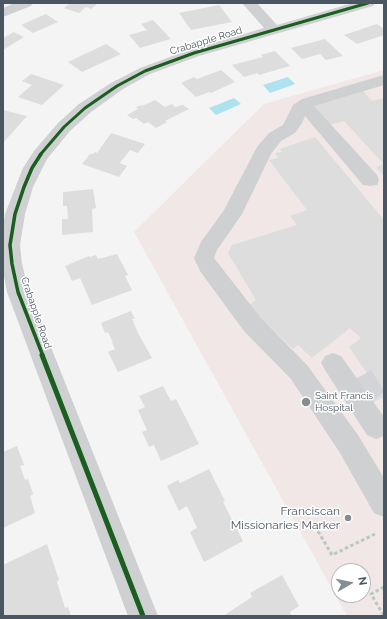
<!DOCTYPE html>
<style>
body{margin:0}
#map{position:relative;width:387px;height:619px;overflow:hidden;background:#f4f4f4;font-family:Raleway,sans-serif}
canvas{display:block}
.frame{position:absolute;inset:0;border:4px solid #4a5661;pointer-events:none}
.north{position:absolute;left:331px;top:563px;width:40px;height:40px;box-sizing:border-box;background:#fff;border:1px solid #b7bbc0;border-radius:50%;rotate:81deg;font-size:11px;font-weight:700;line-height:16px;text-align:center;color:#4a5661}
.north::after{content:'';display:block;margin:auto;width:14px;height:18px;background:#868d94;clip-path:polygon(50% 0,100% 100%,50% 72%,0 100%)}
</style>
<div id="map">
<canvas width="387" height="619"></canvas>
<div class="frame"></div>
<div class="north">N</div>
</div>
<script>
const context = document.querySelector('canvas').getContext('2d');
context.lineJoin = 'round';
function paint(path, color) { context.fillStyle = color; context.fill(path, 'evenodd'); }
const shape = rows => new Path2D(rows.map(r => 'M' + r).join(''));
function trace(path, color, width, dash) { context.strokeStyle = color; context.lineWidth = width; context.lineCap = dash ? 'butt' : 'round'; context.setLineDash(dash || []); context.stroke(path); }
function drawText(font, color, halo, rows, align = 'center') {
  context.font = font + ' Raleway,sans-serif'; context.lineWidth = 3; context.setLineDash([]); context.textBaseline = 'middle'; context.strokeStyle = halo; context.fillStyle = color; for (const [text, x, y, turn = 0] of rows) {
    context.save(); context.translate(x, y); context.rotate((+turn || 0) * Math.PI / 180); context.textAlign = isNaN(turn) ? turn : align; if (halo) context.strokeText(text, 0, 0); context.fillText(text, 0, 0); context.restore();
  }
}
const medical = shape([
 [384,70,384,616,347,616,134,232,264,104],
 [339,571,363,571,363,595,339,595]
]);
const water = shape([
 [288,77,295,84,270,93,263,85],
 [234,98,241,104,216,115,209,108]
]);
const building = shape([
 [70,3,98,3,91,9,86,7,79,13,64,8],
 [219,5,232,22,191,30,179,13],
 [46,14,58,22,33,33,21,25],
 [153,20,171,39,140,48,129,35,147,30,141,24],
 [377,24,384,29,384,35,357,44,344,35],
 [14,32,24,37,3,50,3,38],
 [325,39,343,56,326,60,320,54,302,59,291,48],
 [106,44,121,54,82,72,68,62],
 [275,51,290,66,259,75,257,73,244,77,232,65,263,57,261,55],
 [221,70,235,82,211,93,209,92,196,97,181,83,194,77,197,79],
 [31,74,64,85,42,105,18,97,32,85,22,81],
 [363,91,372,101,384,98,384,176,376,167,384,164,344,121,329,125,312,105],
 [155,100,165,107,172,104,175,107,183,105,189,109,165,121,167,122,156,128,148,122,144,124,136,118,133,119,127,115,138,109,136,107,141,105,142,106],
 [3,110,27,116,3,143],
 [111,133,145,144,138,153,130,150,120,163,127,166,119,177,82,164,90,154,93,154,95,152,97,153],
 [315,137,384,220,384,400,382,398,368,405,351,380,367,373,349,347,361,338,350,328,312,358,298,345,293,349,248,306,256,300,228,253,232,245,297,225,290,216,307,210,269,160,278,158,275,153,282,152,280,149],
 [93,189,96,208,92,209,93,232,62,235,62,219,68,219,67,206,63,206,63,192],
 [117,254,128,275,125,276,132,290,92,305,80,278,72,281,65,266,89,256,90,257,96,255,98,259],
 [131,311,135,319,132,319,138,333,152,358,118,372,108,352,115,349,112,343,113,343,108,332,105,333,101,323],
 [163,386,171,401,176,399,199,444,161,461,154,445,149,447,142,432,147,430,138,410,145,407,139,396],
 [17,446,24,465,20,466,25,480,28,479,33,494,30,496,35,513,3,528,3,452],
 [209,469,225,501,223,502,243,541,204,562,190,532,197,528,187,506,179,511,167,486,178,480,180,483],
 [47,544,59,580,57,582,65,608,68,607,71,616,3,616,3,565],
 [282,575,299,606,290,612,292,616,227,616,226,614,252,597,250,593]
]);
const minorTunnel = shape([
 [360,377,375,401]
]);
const path = shape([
 [315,526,332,555,375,534],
 [384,587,371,594,384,616]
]);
const minor = shape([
 [14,3,33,3,31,6,3,17,3,8,14,3],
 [242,3,257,3,277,25,353,3,375,3,373,6,199,56,150,74,123,89,91,112,70,131,47,159,33,187,25,214,20,245,22,264,29,292,158,616,128,616,7,292,3,271,3,227,5,214,23,168,34,151,58,123,79,104,111,83,140,68,189,50,264,28,242,3],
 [384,75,384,85,314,106,377,175,379,180,377,185,370,186,363,185,305,116,302,123,295,133,281,141,271,154,242,214,217,250,214,258,260,317,307,365,358,435,384,478,384,517,374,513,340,453,291,379,244,331,200,271,194,258,201,242,224,210,257,147,269,133,283,125,293,105,302,99,384,75],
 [333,353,341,356,384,417,384,436,376,439,367,435,325,370,321,363,325,356,333,353]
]);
const cyclewayFar2 = shape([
 [40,155,64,127,85,108,117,86,145,71,194,53,368,3]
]);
const cyclewayFar1 = shape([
 [41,154,32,168,24,187,15,214,10,245,12,264,18,292,43,356]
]);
const cycleway = shape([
 [42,355,143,616]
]);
const markers = [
 [306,402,5,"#868d94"],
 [348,518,4,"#868d94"]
];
const streetNames = [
 ["Crabapple Road",206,41,-17],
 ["Crabapple Road",36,313,71]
];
const poiNames = [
 ["Saint Francis",315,396],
 ["Hospital",315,408]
];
const nearPoinames = [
 ["Franciscan",340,511],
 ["Missionaries Marker",340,525]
];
paint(medical, '#f1e7e6');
paint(water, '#aee2f0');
paint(building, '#ddddde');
trace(minorTunnel, '#d2d4d7', 26, [26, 14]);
trace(path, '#bcc7c4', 3, [3.5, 2.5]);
paint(minor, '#ced0d2');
trace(cyclewayFar2, '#1b5e20', 3);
trace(cyclewayFar1, '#1b5e20', 3.5);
trace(cycleway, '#1b5e20', 5);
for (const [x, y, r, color] of markers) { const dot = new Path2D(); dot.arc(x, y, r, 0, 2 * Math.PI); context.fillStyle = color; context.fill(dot); trace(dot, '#fff', 1.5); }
drawText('10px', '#4a5661', '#fff', streetNames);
drawText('10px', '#4a5661', '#fff', poiNames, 'left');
drawText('12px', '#4a5661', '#fff', nearPoinames, 'right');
</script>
